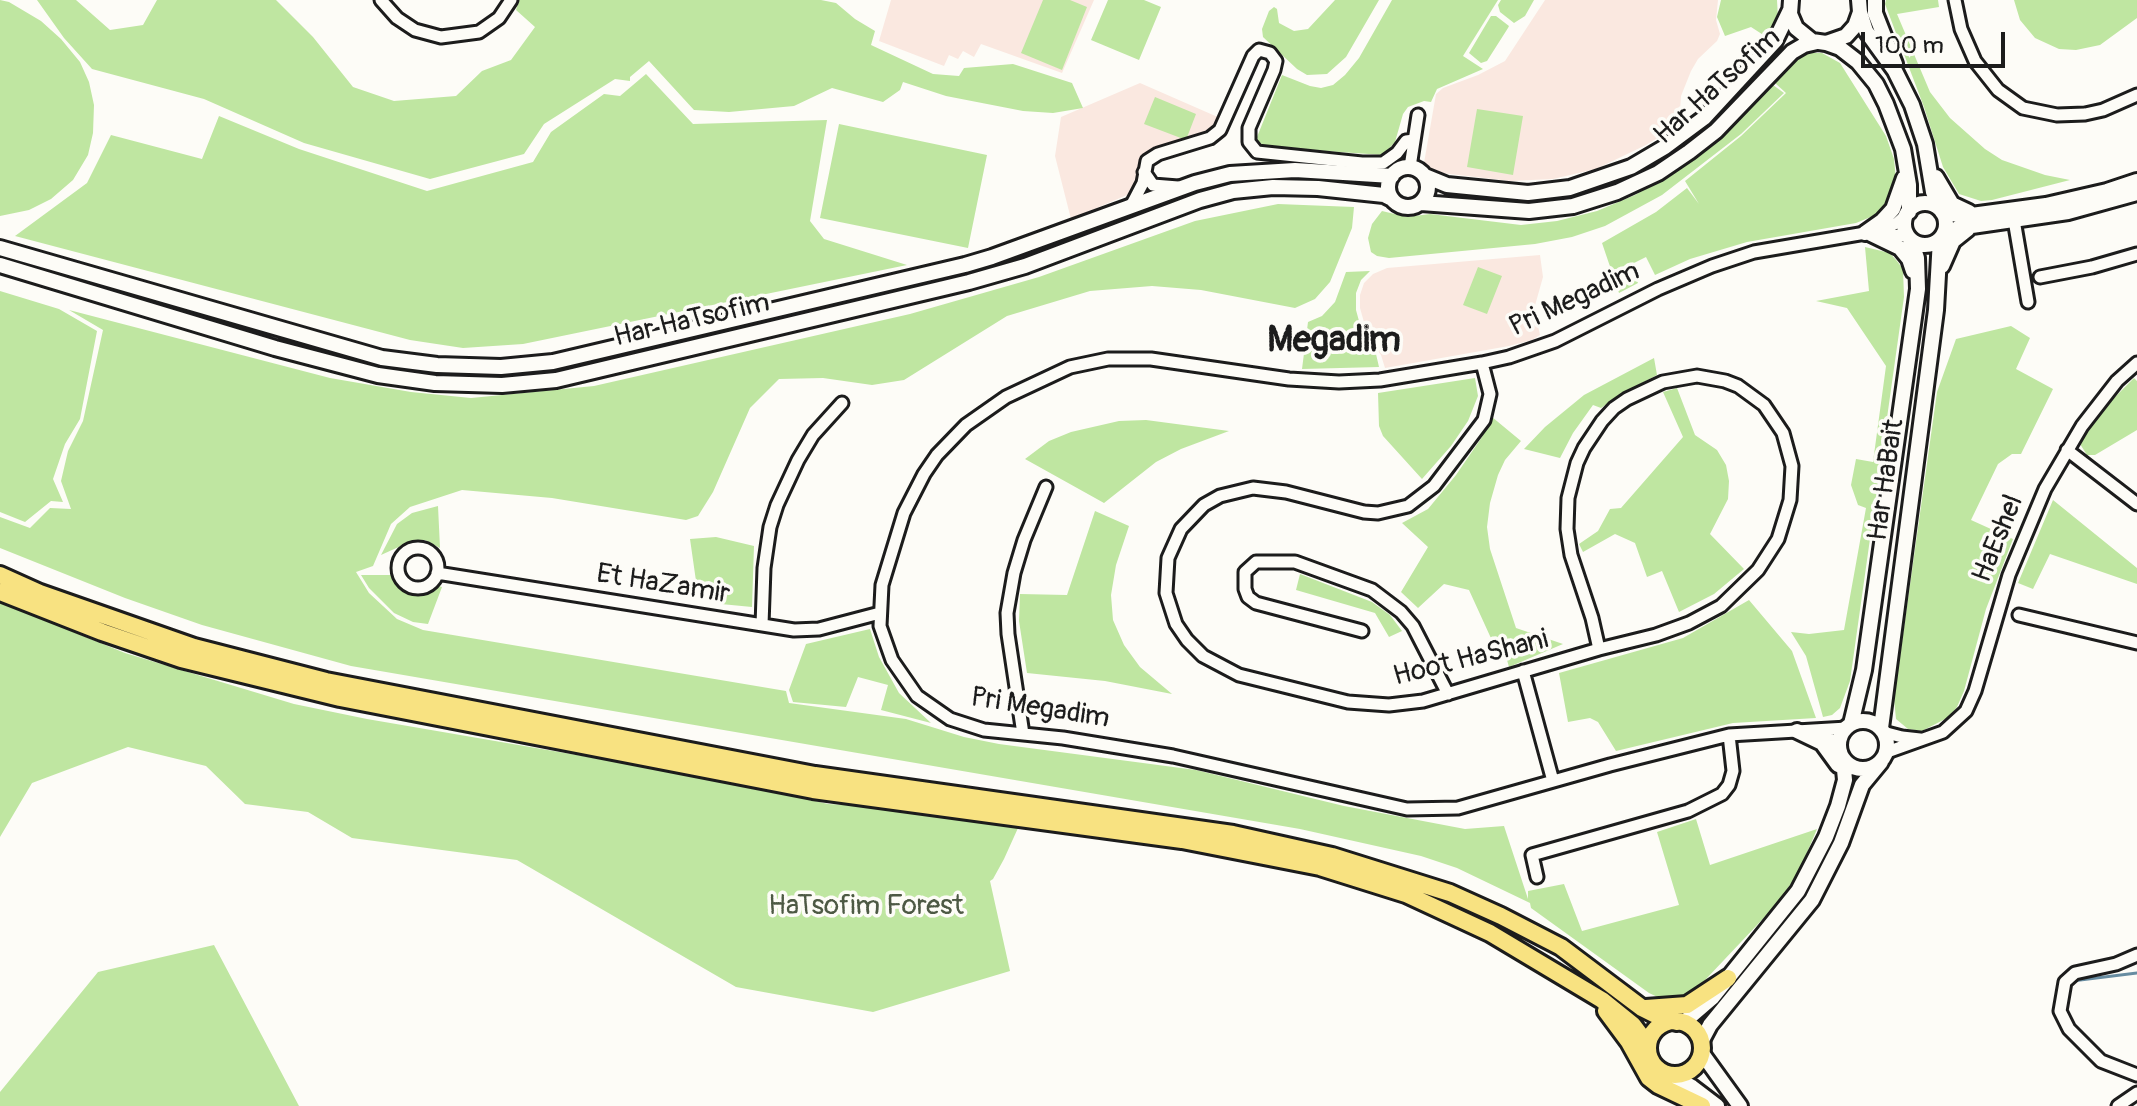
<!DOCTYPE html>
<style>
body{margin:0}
#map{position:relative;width:2137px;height:1106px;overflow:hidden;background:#fdfcf7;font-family:Pangolin,sans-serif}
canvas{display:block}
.scale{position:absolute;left:1861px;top:32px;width:144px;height:36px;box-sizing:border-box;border:4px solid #1c1c1c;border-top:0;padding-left:10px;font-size:24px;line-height:28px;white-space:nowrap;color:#1c1c1c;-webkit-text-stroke:6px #fdfcf7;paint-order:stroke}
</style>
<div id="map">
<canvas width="2137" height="1106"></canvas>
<div class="scale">100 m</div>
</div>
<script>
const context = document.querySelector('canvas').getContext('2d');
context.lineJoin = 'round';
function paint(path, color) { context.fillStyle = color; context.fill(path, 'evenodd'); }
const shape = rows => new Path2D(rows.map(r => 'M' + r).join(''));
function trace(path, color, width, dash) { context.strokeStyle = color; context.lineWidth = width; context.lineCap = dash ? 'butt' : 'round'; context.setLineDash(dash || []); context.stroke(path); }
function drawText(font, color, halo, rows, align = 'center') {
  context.font = font + ' Pangolin,sans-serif'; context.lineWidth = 7; context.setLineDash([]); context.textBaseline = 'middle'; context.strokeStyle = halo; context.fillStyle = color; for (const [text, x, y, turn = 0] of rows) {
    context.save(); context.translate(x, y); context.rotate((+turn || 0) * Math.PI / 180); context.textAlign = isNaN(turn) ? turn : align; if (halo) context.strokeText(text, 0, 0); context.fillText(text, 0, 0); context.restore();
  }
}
const built = shape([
 [891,0,1094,0,1062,73,981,44,974,57,963,51,958,59,949,55,944,66,879,41],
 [1545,0,1718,0,1716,20,1720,34,1717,41,1698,59,1691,71,1681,96,1679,125,1646,145,1596,169,1553,179,1510,181,1441,173,1430,169,1424,163,1436,94,1443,88,1478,75,1505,61],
 [1140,83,1220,118,1213,129,1201,137,1142,158,1134,185,1127,195,1071,219,1055,156,1061,117],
 [1540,255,1543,277,1534,309,1540,335,1532,340,1509,346,1385,368,1381,355,1369,340,1360,308,1360,295,1364,283,1373,274,1387,268]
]);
const green = shape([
 [0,0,9,2,41,21,61,39,80,62,89,82,94,105,93,133,88,155,73,180,51,199,29,210,0,216],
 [37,0,76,0,110,30,143,25,157,0,276,0,313,37,353,87,394,101,456,96,482,71,511,60,535,27,516,10,519,0,821,0,836,3,855,19,875,31,871,45,933,74,959,76,964,68,1013,64,1072,83,1083,108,1053,113,1023,111,946,96,903,82,900,90,883,102,832,88,794,106,729,112,694,110,649,61,630,77,630,81,615,79,544,124,524,154,430,179,304,143,204,99,92,69,64,38],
 [1043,0,1070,0,1087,7,1062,70,1021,53],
 [1108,0,1144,0,1161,7,1139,60,1091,40],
 [1335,0,1379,0,1346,57,1327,74,1307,75,1297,69,1263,37,1262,29,1269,11,1274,7,1277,9,1279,23,1294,31,1308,29],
 [1392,0,1498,0,1463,56,1483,69,1437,89,1431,102,1424,101,1408,107,1403,114,1395,142,1383,155,1267,147,1258,142,1257,137,1282,75,1310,86,1321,88,1333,85,1345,75,1359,58],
 [1501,0,1534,0,1525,16,1514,23,1500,12,1498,5],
 [1721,0,1777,0,1778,18,1768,38,1751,27,1725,36,1717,17],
 [1886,0,1938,0,1939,7,1897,14,1930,92,1950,118,1985,149,2002,160,2045,175,2070,180,1992,200,1981,201,1959,194,1943,167,1924,107,1885,4],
 [2014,0,2137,0,2137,18,2100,45,2076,50,2059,49,2035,38,2020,20],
 [1491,16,1496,16,1509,26,1508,28,1487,61,1481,63,1469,53],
 [1809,53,1822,53,1840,63,1886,136,1894,159,1896,180,1884,207,1878,214,1856,223,1747,242,1690,259,1655,275,1646,257,1630,265,1638,283,1619,293,1602,243,1656,212,1687,188,1699,204,1685,181,1741,136,1786,93,1775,83,1802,55],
 [646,74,693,124,827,120,810,221,824,239,907,265,523,344,463,348,410,340,15,236,87,183,111,135,202,159,219,116,299,149,427,191,533,162,551,132,604,94,620,96],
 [1773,85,1784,93,1741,134,1662,195,1605,226,1572,237,1535,244,1389,258,1377,256,1371,252,1368,238,1372,224,1382,211,1407,217,1430,214,1521,225,1557,221,1597,211,1635,195,1697,157,1732,128],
 [1155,97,1196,114,1186,140,1144,124],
 [1477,109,1523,116,1513,175,1467,167],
 [839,124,987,155,968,248,820,218],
 [1278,204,1354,207,1352,228,1330,282,1315,299,1295,308,1201,290,1152,286,1090,291,1007,316,904,380,872,385,823,378,779,379,750,408,713,492,698,516,686,520,552,498,462,490,410,507,391,524,373,566,356,572,369,593,397,619,423,630,786,691,789,703,906,719,964,737,999,744,1196,770,1344,806,1465,829,1504,826,1528,899,1528,891,1564,884,1582,931,1679,905,1657,832,1696,819,1710,865,1817,829,1798,874,1775,906,1690,996,1676,1000,1664,1000,1649,993,1531,908,1530,903,1457,868,1421,856,1300,829,351,666,202,625,125,598,0,548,0,517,30,528,50,508,71,509,61,481,68,451,83,421,103,330,69,310,330,378,411,392,471,398,594,386,910,314,1039,277,1195,221],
 [1865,247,1890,253,1897,261,1903,269,1904,297,1850,681,1840,708,1832,715,1823,717,1806,656,1791,632,1809,634,1844,630,1866,508,1858,505,1851,485,1856,459,1873,462,1886,366,1847,308,1816,301,1869,291],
 [1478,267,1502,276,1487,314,1463,305],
 [1370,271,1361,280,1356,293,1356,310,1365,343,1376,354,1379,367,1302,369,1308,322,1322,316,1335,302,1346,272],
 [0,291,59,309,97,331,80,419,65,444,53,479,63,502,51,501,25,522,0,512],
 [2011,326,2030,338,2016,369,2053,389,2021,454,2012,454,1998,464,1971,520,2013,539,1986,609,1964,691,1957,707,1949,717,1922,731,1908,729,1896,719,1894,699,1937,392,1956,339],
 [1654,358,1657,375,1620,395,1601,408,1593,405,1573,433,1560,458,1524,449,1545,427,1584,395],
 [1475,378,1478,396,1468,421,1451,446,1422,479,1383,436,1379,426,1378,393],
 [2134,378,2137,381,2137,430,2095,455,2087,455,2080,444,2090,427,2109,403],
 [1677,388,1695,435,1717,450,1726,465,1729,481,1728,499,1710,534,1744,569,1714,594,1679,612,1662,571,1647,577,1635,543,1615,534,1583,552,1579,544,1598,531,1610,509,1621,508,1683,437,1663,392],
 [1492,417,1521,441,1505,460,1498,475,1490,503,1487,527,1490,549,1516,628,1563,644,1509,667,1503,646,1495,647,1469,590,1444,584,1418,608,1401,592,1428,547,1402,523,1428,509,1456,475,1482,437],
 [1146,420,1229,431,1181,449,1156,462,1104,503,1025,459,1049,441,1071,432,1119,421],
 [2053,500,2137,568,2137,584,2050,554,2033,589,2018,583],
 [438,506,440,548,425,540,414,540,381,555,397,524,412,513],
 [1095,511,1129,526,1116,565,1111,595,1113,620,1124,645,1140,667,1172,694,1105,681,1027,673,1019,621,1020,594,1067,595],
 [716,537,754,546,752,607,721,604,723,587,696,581,690,539],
 [1300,574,1372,602,1390,615,1402,631,1389,637,1375,613,1296,590],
 [361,575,391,575,396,584,413,594,427,592,435,585,442,587,428,624,413,622,394,613,369,588],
 [1749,600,1792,651,1816,718,1733,723,1616,751,1598,722,1590,718,1568,722,1559,673,1683,638],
 [0,602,125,653,294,704,367,719,734,782,828,804,894,808,1018,828,1004,859,993,879,990,881,1010,971,873,1012,736,987,517,860,352,838,308,812,245,804,206,766,128,747,32,783,0,837],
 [870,629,879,657,899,693,931,723,881,710,888,685,858,677,846,707,793,702,789,690,806,644],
 [214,945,299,1106,0,1106,0,1092,98,972]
]);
const stream = shape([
 [2072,981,2137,973]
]);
const street = shape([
 [381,0,397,18,415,30,441,37,479,32,499,18,511,0],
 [1955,0,1961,29,1975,61,1998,90,2023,108,2057,115,2085,114,2103,110,2137,95],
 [1410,167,1418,115],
 [1144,172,1153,185,1178,187],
 [1131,206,1143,183,1147,161,1158,154,1210,138,1220,130,1253,56,1259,50,1270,53,1276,61,1274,70,1249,128,1249,142,1257,152,1362,163,1383,163,1397,153,1406,141,1414,140],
 [2014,220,2028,302],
 [1876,234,1908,236],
 [2040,277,2092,267,2137,254],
 [1482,363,1490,394,1484,420,1434,486,1408,506,1378,513,1364,512,1286,492,1253,488,1220,496,1204,505,1181,529,1168,558,1166,593,1176,624,1187,640,1203,656,1239,675,1348,702,1389,705,1423,701,1599,649,1656,635,1689,623,1721,606,1758,570,1778,539,1790,500,1792,466,1783,433,1764,405,1738,386,1725,381,1697,376,1663,382,1627,399,1614,408,1602,421,1584,448,1577,463,1568,498,1567,529,1571,555,1592,618,1599,649],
 [2067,450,2137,504],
 '398 568a20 20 0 1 1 40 0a20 20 0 1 1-40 0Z',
 [437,573,794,630,819,629,880,613],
 [2019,615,2137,643],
 [762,625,764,568,770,527,777,505,798,460,813,435,842,403],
 [1362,631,1256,603,1248,597,1245,589,1245,572,1256,562,1295,562,1372,590,1401,612,1413,626,1448,694],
 [1523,671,1553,781],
 [1847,728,1729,735,1610,765,1458,808,1407,809,1173,756,1063,738,984,730,950,719,917,696,892,660,880,626,882,585,904,513,924,474,937,455,966,425,1006,397,1070,367,1108,359,1151,359,1289,379,1339,382,1380,380,1482,363,1509,357,1555,341,1658,289,1712,266,1754,252,1877,231,1897,223,1906,215],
 [1816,732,1830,739,1840,751],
 [1883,732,1902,737,1920,739],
 [1023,734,1008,634,1007,613,1014,573,1024,540,1046,487],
 [1887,752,1943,732,1966,711,1975,691,2009,575,2045,489,2082,426,2117,381,2137,363],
 [1537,877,1532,855,1688,811,1722,794,1729,785,1733,771,1729,735],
 [2137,955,2116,964,2075,973,2065,982,2060,1011,2069,1029,2101,1061,2137,1075],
 [2118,1106,2137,1093]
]);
const secondary = shape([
 [1791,0,1790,14,1796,28,1812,41,1826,43,1846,36,1855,26,1860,12,1859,0],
 [1875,0,1875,13,1895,64],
 [1860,12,1866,31,1895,71,1912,105,1925,144,1933,192,1941,210],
 [1826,43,1840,48,1858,62,1876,84,1886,104,1903,149,1909,185,1909,212],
 '1388 187a20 20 0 1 1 40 0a20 20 0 1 1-40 0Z',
 [1425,176,1447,185,1528,193,1570,188,1631,167,1665,147,1704,118,1775,41,1790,10],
 [1936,177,1952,204,1969,212],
 [1421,203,1529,211,1573,206,1617,192,1658,173,1689,152,1716,131,1792,52,1804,45,1817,42],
 '1904 224a21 21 0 1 1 42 0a21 21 0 1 1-42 0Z',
 [1942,212,1964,216,2046,205,2107,191,2137,181],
 [1865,233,1882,221,1893,209,1904,178],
 [1871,234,1900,248,1909,259,1913,271],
 [1944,235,1958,228,2068,212,2137,193],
 [0,248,382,358,437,365,501,367,553,362,965,265,992,257,1195,183,1230,174,1295,170,1392,176],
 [0,265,275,348,378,375,435,383,502,385,556,380,969,282,1025,266,1200,200,1233,191,1273,187,1318,188,1384,195,1392,199],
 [1942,266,1953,241,1968,229],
 '1839 745a24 24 0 1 1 48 0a24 24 0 1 1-48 0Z',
 [1851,724,1864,670,1918,289,1917,258,1911,240],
 [1881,728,1936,310,1940,239],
 [1797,731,1822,743,1838,765],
 [1683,1023,1712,998,1798,891,1826,837,1838,806,1845,780,1843,759],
 [1701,1042,1710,1025,1812,900,1841,843,1862,785,1881,762],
 [1701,1052,1740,1106],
 [1670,1075,1692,1087,1717,1106]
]);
const primary = shape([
 [0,575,40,593,194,647,326,681,815,775,1233,834,1332,856,1450,893,1501,916,1561,947,1642,1008,1664,1019,1677,1022],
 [0,592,102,632,181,659,340,698,813,790,1182,840,1320,867,1406,894,1490,933,1602,1000,1633,1025,1648,1045],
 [1646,1008,1687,1005,1728,978],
 [1606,1011,1629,1042,1649,1078,1658,1085,1702,1106],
 '1648 1048a27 27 0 1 1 54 0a27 27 0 1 1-54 0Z'
]);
const streetNames = [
 ["Har HaTsofim",1718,87,-42],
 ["Pri Megadim",1575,300,-25],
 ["Har HaTsofim",692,321,-13],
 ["Har HaBait",1887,480,-82],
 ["HaEshel",1999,539,-68],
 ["Et HaZamir",663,585,9],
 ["Hoot HaShani",1471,659,-14],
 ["Pri Megadim",1040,709,9]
];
const parkNames = [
 ["HaTsofim Forest",866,907]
];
const districtNames = [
 ["Megadim",1334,342]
];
paint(built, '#fae8e0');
paint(green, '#bfe6a1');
trace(stream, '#678ca1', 3);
trace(street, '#1c1c1c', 17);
trace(secondary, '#1c1c1c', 20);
trace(primary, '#1c1c1c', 22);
trace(street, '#fdfcf7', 11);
trace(secondary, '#fdfcf7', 14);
trace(primary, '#f8e281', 16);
drawText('28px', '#1c1c1c', '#fdfcf7', streetNames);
drawText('28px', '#4d5944', '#fdfcf7', parkNames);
drawText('bold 36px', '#1c1c1c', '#fdfcf7', districtNames);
</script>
